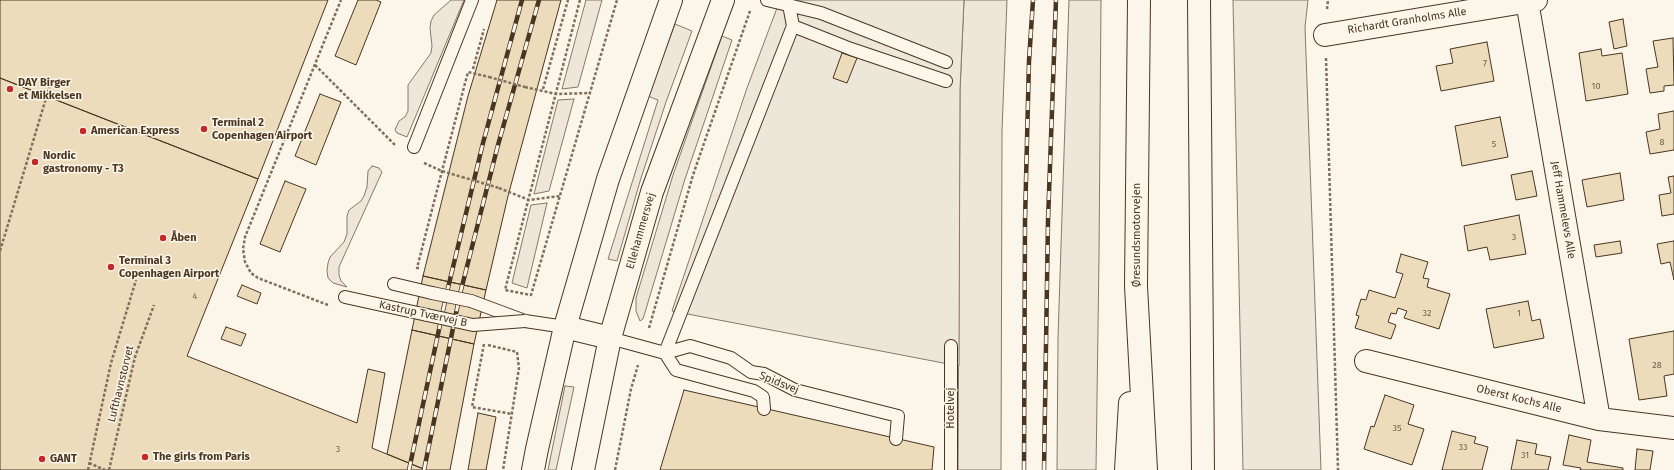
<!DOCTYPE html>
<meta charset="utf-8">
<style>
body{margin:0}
canvas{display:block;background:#fbf6e9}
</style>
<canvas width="1674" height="470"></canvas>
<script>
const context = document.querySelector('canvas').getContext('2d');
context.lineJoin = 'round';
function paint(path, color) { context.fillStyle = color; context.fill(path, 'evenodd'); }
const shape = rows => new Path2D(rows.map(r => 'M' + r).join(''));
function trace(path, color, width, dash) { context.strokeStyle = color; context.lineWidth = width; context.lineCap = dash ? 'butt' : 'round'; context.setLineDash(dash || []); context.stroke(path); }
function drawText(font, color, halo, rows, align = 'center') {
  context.font = font + ' "Fira Sans",sans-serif'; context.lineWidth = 3; context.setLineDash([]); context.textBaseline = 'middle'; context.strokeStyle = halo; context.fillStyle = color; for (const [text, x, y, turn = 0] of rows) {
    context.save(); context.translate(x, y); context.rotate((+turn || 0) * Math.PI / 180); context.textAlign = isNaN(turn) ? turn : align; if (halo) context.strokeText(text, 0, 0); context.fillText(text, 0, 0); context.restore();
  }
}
const green = shape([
 [451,0,464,0,407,137,397,133,395,130,399,121,405,117,408,111,408,85,431,53,432,46,430,28,431,21,434,15,451,0],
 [586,0,602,0,578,87,562,89,586,0],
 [964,0,1007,0,1002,131,1001,470,958,470,960,90,964,0],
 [1069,0,1101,0,1099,256,1096,470,1057,470,1058,338,1069,0],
 [1233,0,1308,0,1305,27,1321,470,1243,470,1233,0],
 [675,24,692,31,666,102,641,178,617,261,608,259,658,100,650,97,649,94,675,24],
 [722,36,732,40,685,179,643,319,640,321,636,311,636,298,673,175,722,36],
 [574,99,549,191,534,194,558,100,574,99],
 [372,166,379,168,382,172,339,267,339,275,341,281,347,287,333,283,328,278,327,271,328,263,330,257,344,242,347,234,347,216,349,210,361,201,364,196,367,187,368,171,372,166],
 [547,203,527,288,512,283,531,205,547,203],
 [565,386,574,387,556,470,548,470,565,386]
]);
const parking = shape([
 [780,0,964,0,960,90,959,366,672,311,747,88,780,0]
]);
const building = shape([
 [0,0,328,0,258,179,0,78,0,0],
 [358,0,376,0,381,2,356,65,335,56,358,0],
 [497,0,561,0,508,196,486,290,423,276,468,96,497,0],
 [1623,19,1627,46,1614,49,1609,22,1623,19],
 [1673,38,1674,85,1664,86,1664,91,1650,93,1646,69,1658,67,1653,41,1673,38],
 [1487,42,1494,81,1441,91,1436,66,1453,63,1450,49,1487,42],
 [1601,49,1602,56,1622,53,1628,94,1586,101,1579,53,1601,49],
 [842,53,857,58,847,83,833,78,842,53],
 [0,78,258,179,187,356,357,423,368,369,385,373,372,448,426,470,0,470,0,78],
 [320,94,341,102,316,165,295,156,320,94],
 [1674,111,1674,150,1650,154,1646,132,1660,129,1658,114,1674,111],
 [1500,117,1508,157,1462,166,1455,126,1500,117],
 [1532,171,1537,196,1516,200,1511,175,1532,171],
 [1620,173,1624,200,1587,207,1582,180,1620,173],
 [1674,176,1674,214,1662,216,1659,195,1671,193,1668,177,1674,176],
 [285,181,306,189,280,252,260,244,285,181],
 [1519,215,1526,254,1490,260,1487,247,1468,251,1464,226,1519,215],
 [1620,241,1622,253,1596,257,1594,245,1620,241],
 [1674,241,1674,280,1670,262,1661,264,1657,244,1674,241],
 [1401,254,1428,262,1423,278,1429,279,1427,287,1450,294,1439,329,1404,318,1407,311,1398,308,1396,314,1391,313,1388,322,1396,325,1391,339,1355,328,1359,316,1356,315,1361,299,1366,300,1369,290,1395,298,1403,274,1396,272,1401,254],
 [423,276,486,290,474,344,412,330,423,276],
 [242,285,261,293,257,304,237,296,242,285],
 [1528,301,1532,321,1540,319,1544,338,1494,348,1486,309,1528,301],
 [226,327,246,334,241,346,221,339,226,327],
 [412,330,474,344,450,470,426,470,387,454,412,330],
 [1674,331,1674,374,1664,376,1667,396,1639,400,1629,339,1674,331],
 [684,390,934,447,932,470,660,470,684,390],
 [1385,395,1414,405,1408,424,1424,429,1412,465,1364,449,1371,426,1374,427,1385,395],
 [478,413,496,417,486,470,468,470,478,413],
 [1452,431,1476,437,1474,443,1488,447,1482,470,1442,470,1452,431],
 [1569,435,1591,440,1587,462,1623,468,1623,470,1580,470,1581,468,1563,465,1569,435],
 [1517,440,1537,444,1535,454,1551,457,1548,470,1511,470,1517,440],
 [1637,449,1653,451,1650,470,1635,470,1637,449]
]);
const path = shape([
 [580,0,505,290,531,295,617,0],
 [1327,9,1328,0],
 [1326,58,1338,470],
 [315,65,395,145],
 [473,69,484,29],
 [525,87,556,94,590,93],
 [543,89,568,0],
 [424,163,442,171,462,177],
 [499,188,529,200,560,196],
 [0,251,50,85],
 [419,268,417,268,442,171,468,72,489,77],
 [328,305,258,278,251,273,245,262,243,249,245,237,341,0],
 [649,328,693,175,750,11],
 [484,344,472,407,512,414],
 [488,345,517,352,519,368,503,470],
 [89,463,105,470],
 [88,470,111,363,136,280],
 [109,470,135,357,154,305],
 [615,470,631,389,638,365]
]);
const service = shape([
 [767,0,821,13,946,62],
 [793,26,851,49,946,81],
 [414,147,472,0],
 [394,284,432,293],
 [345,297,427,315],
 [471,301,525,321,565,327],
 [610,338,665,353,690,346,731,358,751,372,764,374,795,390,898,416,896,439],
 [665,353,791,31,793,26,789,5],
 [665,353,676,370,754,391,763,397,764,409],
 [951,470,951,346]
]);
const minor = shape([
 [1527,1,1599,419],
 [1325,35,1536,0],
 [1366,361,1599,419,1674,428]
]);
const tertiary = shape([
 [565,327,610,338],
 [533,470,537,449,565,327,608,179,671,0],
 [583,470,610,338,652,192,723,0]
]);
const motorway = shape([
 [1139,0,1136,286,1146,470],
 [1199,0,1203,470],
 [1126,470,1130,403]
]);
const rail = shape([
 [409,470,447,292,483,143,522,0],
 [424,470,460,294,498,145,539,0],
 [1024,470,1025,221,1029,61,1033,0],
 [1044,470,1048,221,1056,0]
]);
const pathBridge = shape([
 [489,77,525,87],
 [462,177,499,188]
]);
const serviceBridge = shape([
 [432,293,471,301],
 [427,315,473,325,525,321]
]);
const markers = [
 [10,89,4,"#c62828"],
 [204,129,4,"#c62828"],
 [83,131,4,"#c62828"],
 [35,162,4,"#c62828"],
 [163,238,4,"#c62828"],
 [111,267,4,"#c62828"],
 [145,457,4,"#c62828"],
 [42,459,4,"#c62828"]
];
const numberNames = [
 ["7",1485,63],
 ["10",1596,86],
 ["8",1662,142],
 ["5",1494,144],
 ["3",1514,237],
 ["4",195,296],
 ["32",1427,313],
 ["1",1519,313],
 ["28",1657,365],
 ["35",1397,428],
 ["33",1463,447],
 ["3",338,449],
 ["31",1525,455]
];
const streetNames = [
 ["Richardt Granholms Alle",1407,21,-9],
 ["Jeff Hammelevs Alle",1563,210,80],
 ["Ellehammersvej",641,231,-74],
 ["Øresundsmotorvejen",1137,235,-90],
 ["Kastrup Tværvej B",423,314,12],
 ["Spidsvej",779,383,22],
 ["Lufthavnstorvet",121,384,-76],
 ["Oberst Kochs Alle",1519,399,14],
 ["Hotelvej",951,408,-90]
];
const poiNames = [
 ["DAY Birger",18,83],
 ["et Mikkelsen",18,96],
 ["Terminal 2",212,123],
 ["Copenhagen Airport",212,136],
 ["American Express",91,131],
 ["Nordic",43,156],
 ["gastronomy - T3",43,169],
 ["Åben",171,238],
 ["Terminal 3",119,261],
 ["Copenhagen Airport",119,274],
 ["The girls from Paris",153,457],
 ["GANT",50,459]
];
paint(green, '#ede6d9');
trace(green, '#887966', 1);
paint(parking, '#ede7d9');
trace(parking, '#887966', 1);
paint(building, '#ecdcbc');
trace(building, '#4a3520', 1);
trace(service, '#4a3520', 14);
trace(minor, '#4a3520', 24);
trace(tertiary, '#4a3520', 24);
trace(motorway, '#4a3520', 24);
trace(path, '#7f6f5c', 2.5, [3, 2]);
trace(service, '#fbf6e9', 12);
trace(minor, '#fbf6e9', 22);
trace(tertiary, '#fbf6e9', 22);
trace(motorway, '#fbf6e9', 22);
trace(rail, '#4a3520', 4.5);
trace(rail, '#fbf6e9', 3, [9]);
trace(serviceBridge, '#4a3520', 14, []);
trace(pathBridge, '#7f6f5c', 2.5, [3, 2]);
trace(serviceBridge, '#fbf6e9', 12);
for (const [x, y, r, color] of markers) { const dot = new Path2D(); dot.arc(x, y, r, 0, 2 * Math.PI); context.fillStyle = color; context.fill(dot); trace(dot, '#fbf6e9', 1.5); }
drawText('9px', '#725f47', null, numberNames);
drawText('11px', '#4a3520', '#fbf6e9', streetNames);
drawText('bold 11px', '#4a3520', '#fbf6e9', poiNames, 'left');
</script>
